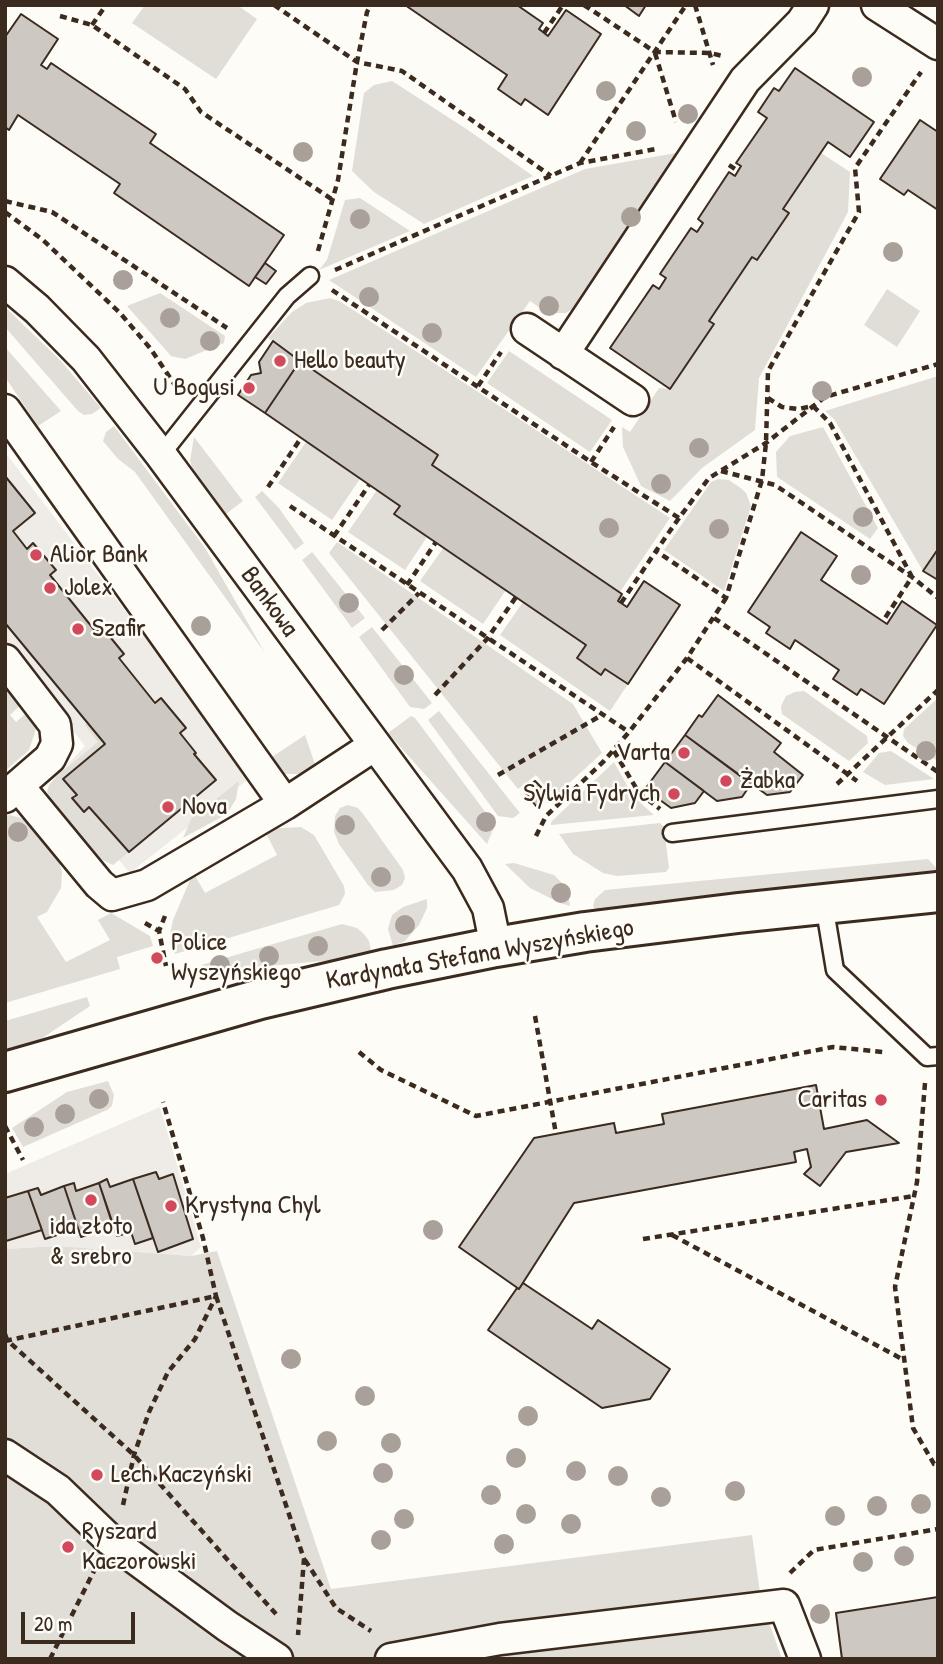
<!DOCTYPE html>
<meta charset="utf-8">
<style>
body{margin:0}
#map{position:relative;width:943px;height:1664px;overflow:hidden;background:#fdfcf7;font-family:"Patrick Hand",sans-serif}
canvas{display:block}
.frame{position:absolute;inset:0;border:7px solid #3b2a1e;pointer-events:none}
.scale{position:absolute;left:21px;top:1612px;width:114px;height:32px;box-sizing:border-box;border:4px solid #3b2a1e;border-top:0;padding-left:9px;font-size:21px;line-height:24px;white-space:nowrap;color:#3b2a1e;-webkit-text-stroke:5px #fdfcf7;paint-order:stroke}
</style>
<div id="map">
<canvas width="943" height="1664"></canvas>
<div class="frame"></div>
<div class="scale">20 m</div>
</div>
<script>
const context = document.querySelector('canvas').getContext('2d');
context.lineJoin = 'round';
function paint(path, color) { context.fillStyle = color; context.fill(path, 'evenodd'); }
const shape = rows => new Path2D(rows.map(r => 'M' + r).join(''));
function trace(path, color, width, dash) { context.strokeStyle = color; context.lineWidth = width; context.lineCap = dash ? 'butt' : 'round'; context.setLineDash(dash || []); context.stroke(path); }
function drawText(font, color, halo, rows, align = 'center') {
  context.font = font + ' "Patrick Hand",sans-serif'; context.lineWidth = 5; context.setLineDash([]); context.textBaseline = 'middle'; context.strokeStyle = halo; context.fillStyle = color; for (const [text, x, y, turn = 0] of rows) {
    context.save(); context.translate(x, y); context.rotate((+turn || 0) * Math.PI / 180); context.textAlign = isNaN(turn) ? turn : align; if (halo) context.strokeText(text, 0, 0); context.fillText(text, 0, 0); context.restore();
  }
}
const built = shape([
 [5,452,251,777,130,873,52,781,85,746,5,643],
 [160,1107,201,1247,191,1256,57,1246,5,1249,5,1174]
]);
const green = shape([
 [145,5,237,5,257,19,216,79,132,23],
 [392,81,468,130,533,176,424,224,374,192,352,171,364,93,374,85],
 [676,153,681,156,582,303,566,313,557,313,546,312,530,301,476,377,329,280,585,169],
 [821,153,850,172,848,212,759,378,755,430,702,468,670,501,641,486,623,447,622,427,630,432,659,388,670,389,714,325,709,321],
 [360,198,410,231,319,270,327,260,345,200],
 [887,289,920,311,897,347,864,325],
 [160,293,225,336,224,343,185,359,171,356,127,306],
 [330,298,341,302,670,518,620,592,432,465,300,361,268,338,292,312,306,303],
 [5,307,60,360,101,408,92,414,84,415,78,411,5,327],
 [5,347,61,411,38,426,5,377],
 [509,351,612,420,590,452,487,383],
 [938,376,938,549,923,571,834,419,825,411],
 [114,426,205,548,265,653,135,472,118,459,103,441,106,432],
 [823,427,878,528,870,539,777,477,776,452,790,436],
 [194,437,243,501,226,514,193,470,190,461],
 [306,442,360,479,332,520,278,483],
 [718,479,729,480,742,489,746,493,751,506,724,591,664,550,711,482],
 [377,490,400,506,395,514,427,537,405,570,348,532],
 [262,491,278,507,304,543,295,550,255,497],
 [337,542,573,704,602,753,554,797,536,775,518,789,329,553],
 [444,547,506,590,483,624,420,581],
 [312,552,365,618,352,628,302,560],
 [523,602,586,645,577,659,600,675,605,669,628,684,610,711,500,635],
 [372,627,432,703,424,709,410,707,359,637],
 [5,682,23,703,10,715,16,722,29,711,36,729,29,750,5,771],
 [804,691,867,736,868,743,849,761,782,714,781,706,786,696,795,692],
 [938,698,938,761,908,743,903,736,904,729],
 [439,711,520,813,513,818,498,816,428,720],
 [411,716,415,718,495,825,487,844,388,733],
 [88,723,105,744,63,779,77,795,73,799,83,812,89,807,129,852,113,865,98,858,51,800,47,792,49,785,57,776,98,742,85,725],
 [305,735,315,764,308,770,300,774,280,774,266,761],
 [891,751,934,779,885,785,863,772,879,753],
 [614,762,633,796,654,815,551,825,551,822],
 [239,781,236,799,227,814,183,838,191,819],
 [348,805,358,808,364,815,403,870,405,878,402,885,394,890,375,892,368,885,339,844,334,832,335,816,340,808],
 [10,815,21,818,31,824,59,860,62,873,61,888,47,912,37,917,66,962,110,940,98,920,111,913,150,936,153,946,117,957,120,969,5,1003,5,816],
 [660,823,664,827,669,868,666,872,617,876,603,873,573,854,559,834],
 [301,827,314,835,344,886,345,894,339,905,175,954,170,934,173,920,190,880,195,876,205,893,277,855,264,829],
 [928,859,938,870,596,910,593,906,595,899,605,890],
 [514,863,554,875,567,888,570,906,560,903,530,888,505,864],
 [427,899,427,908,419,925,405,941,393,946,388,929,392,915,403,907],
 [342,924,357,928,364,934,369,941,371,951,334,960,203,972,201,965],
 [87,997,90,1006,41,1039,5,1049,5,1021],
 [108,1081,114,1095,112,1106,107,1110,23,1147,12,1128,67,1092],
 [57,1246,191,1256,217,1251,331,1589,752,1535,761,1600,782,1659,5,1659,5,1249]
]);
const building = shape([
 [405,5,517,5,543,23,539,29,548,36,566,10,601,34,548,115,525,99,521,105,498,89,507,75,405,5],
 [624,5,646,5,639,16,624,5],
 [21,14,58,39,41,65,47,69,51,63,156,134,150,143,284,235,249,286,114,193,120,184,18,115,9,130,5,127,5,37,21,14],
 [795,68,874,122,850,157,828,142,783,209,789,213,757,260,752,257,709,321,714,324,670,389,610,348,653,285,659,289,666,278,660,274,691,228,697,232,703,223,698,219,729,172,735,176,741,166,736,163,767,118,758,112,774,88,779,91,795,68],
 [920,120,938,132,938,210,908,190,904,195,880,179,920,120],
 [265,263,276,271,266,284,255,277,265,263],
 [273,341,300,361,265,413,238,395,251,375,261,373,259,362,273,341],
 [300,361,438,455,432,465,622,594,618,601,627,607,644,581,680,605,628,684,605,669,601,675,577,658,586,645,394,514,400,506,265,413,300,361],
 [5,476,35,513,13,531,27,549,33,543,56,570,50,575,96,632,102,627,124,654,119,658,155,703,161,698,186,728,180,733,196,753,194,754,216,780,129,852,89,807,84,812,72,798,77,795,63,779,105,744,5,623,5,476],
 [801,532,837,556,821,580,887,624,902,601,937,625,884,704,861,689,857,695,833,679,839,670,795,640,790,649,766,633,770,627,748,612,801,532],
 [938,549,938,580,923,571,938,549],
 [718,695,781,743,774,752,803,775,790,792,767,795,685,735,699,715,702,717,718,695],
 [685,735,751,784,742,797,717,801,665,762,685,735],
 [665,762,704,791,695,803,671,808,645,789,665,762],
 [535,781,549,795,536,806,524,791,535,781],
 [816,1085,824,1129,867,1120,899,1143,846,1152,820,1186,804,1174,811,1167,807,1149,794,1152,796,1162,574,1203,519,1289,459,1247,534,1138,614,1123,616,1133,664,1124,662,1114,816,1085],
 [156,1172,159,1179,173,1174,193,1239,158,1252,133,1179,156,1172],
 [107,1179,110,1187,133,1179,153,1238,135,1244,131,1232,117,1236,99,1183,107,1179],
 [74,1183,76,1191,99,1183,113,1226,81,1237,64,1186,74,1183],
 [64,1186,78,1228,45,1239,28,1191,38,1188,41,1195,64,1186],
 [28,1191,42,1230,6,1241,5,1198,28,1191],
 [523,1283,592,1329,598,1320,670,1369,650,1399,602,1408,488,1330,517,1288,519,1289,523,1283],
 [938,1597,938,1659,842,1659,836,1613,938,1597]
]);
const path = shape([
 [274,5,357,62,402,71,551,176],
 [584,5,655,52,710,53,723,56],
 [695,5,713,65],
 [60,16,92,25,185,89,201,112,333,200],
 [92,25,106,5],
 [544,33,563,5],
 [655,53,676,122],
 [580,163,686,5],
 [729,165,738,171],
 [5,201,52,212,227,328],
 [5,212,43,240,120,313,150,348,179,391],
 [318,251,338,180,357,62,367,12,371,5],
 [335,270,580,163,656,149],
 [332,290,591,462,679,518,709,478,766,443,825,397,938,364],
 [478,386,501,352],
 [768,398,782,407,798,409,813,406,830,423,912,577,883,621],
 [591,462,614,427],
 [721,471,775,485,912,577,938,598],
 [268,487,301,438],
 [290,506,629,732],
 [679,518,656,551,726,598,762,480,766,443,768,371,859,212,855,168,921,72],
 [334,536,369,485],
 [407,585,436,542],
 [621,603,656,551],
 [714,618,938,772],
 [382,630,419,593],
 [687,658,857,781],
 [435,695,487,639,516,597],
 [614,751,639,793,660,809],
 [498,775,602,715],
 [837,784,938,690],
 [536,836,546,816,604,761,629,732,687,658,726,598],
 [165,916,159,931,166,966],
 [145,923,159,931],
 [535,1016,556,1134],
 [359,1052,381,1070,476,1116,833,1047,883,1052],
 [925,1083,917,1182,895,1287,913,1428,934,1464,938,1465],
 [5,1126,23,1160],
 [672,1235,902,1359],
 [643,1239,914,1196],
 [5,1334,7,1340,134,1455,276,1614],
 [5,1341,216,1296,304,1559,298,1635],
 [123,1505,134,1455,149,1412,168,1372,195,1339,216,1296,203,1238,163,1102],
 [305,1560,336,1608,371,1631],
 [790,1573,814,1550,938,1529],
 [50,1659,94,1571]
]);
const lane = shape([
 [161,455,287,296,310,276],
 [672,833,938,799],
 [824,904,835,970,927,1057,938,1056]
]);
const street = shape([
 [877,5,938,44],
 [5,282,37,309,86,359,161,455,467,869,488,908,496,947],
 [527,329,633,400],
 [563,354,745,80,802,22,813,5],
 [5,410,285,804,375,745],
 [5,660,55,725,57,744,50,758,5,797],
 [19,787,99,884,112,895,147,885,285,804],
 [5,1455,58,1490,110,1540,227,1626,277,1659],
 [391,1659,500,1639,784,1605,805,1659]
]);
const secondary = shape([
 [5,1072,260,999,387,969,496,947,585,932,738,913,938,892]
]);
const trees = [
 [862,77],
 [606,91],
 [688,114],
 [636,131],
 [303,152],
 [631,217],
 [360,219],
 [893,252],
 [123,280],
 [369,297],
 [549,306],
 [170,318],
 [432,333],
 [210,341],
 [822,391],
 [699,448],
 [661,484],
 [863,517],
 [609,528],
 [719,529],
 [861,575],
 [349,603],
 [201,626],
 [404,675],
 [926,751],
 [486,822],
 [345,825],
 [18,832],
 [381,877],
 [561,893],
 [405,925],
 [318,946],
 [269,956],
 [220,965],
 [99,1099],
 [65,1114],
 [34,1127],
 [433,1230],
 [291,1359],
 [365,1396],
 [528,1416],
 [327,1441],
 [391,1443],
 [516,1458],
 [576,1471],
 [383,1473],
 [618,1476],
 [735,1491],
 [491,1495],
 [661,1497],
 [921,1504],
 [877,1506],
 [526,1514],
 [835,1516],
 [404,1519],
 [571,1524],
 [381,1540],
 [504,1544],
 [904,1556],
 [863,1562],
 [820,1614]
];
const markers = [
 [280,361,7,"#d1495b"],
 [249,388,7,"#d1495b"],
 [36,555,7,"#d1495b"],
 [50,588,7,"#d1495b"],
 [78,629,7,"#d1495b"],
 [684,753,7,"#d1495b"],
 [726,781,7,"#d1495b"],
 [674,794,7,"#d1495b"],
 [168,807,7,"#d1495b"],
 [157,958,7,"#d1495b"],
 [881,1100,7,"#d1495b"],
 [91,1200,7,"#d1495b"],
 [171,1206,7,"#d1495b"],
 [97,1475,7,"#d1495b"],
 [68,1547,7,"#d1495b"]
];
const poiNames = [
 ["Hello beauty",294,361],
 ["U Bogusi",235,388,"right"],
 ["Alior Bank",50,555],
 ["Jolex",64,588],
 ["Szafir",92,629],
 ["Varta",670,753,"right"],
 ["Żabka",740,781],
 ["Sylwia Fydrych",660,794,"right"],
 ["Nova",182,807],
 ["Police",171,943],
 ["Wyszyńskiego",171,973],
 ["Caritas",867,1100,"right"],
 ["Krystyna Chyl",185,1206],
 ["ida złoto",91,1227,"center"],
 ["& srebro",91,1257,"center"],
 ["Lech Kaczyński",111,1475],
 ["Ryszard",82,1532],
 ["Kaczorowski",82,1562]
];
const streetNames = [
 ["Bankowa",269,602,54],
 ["Kardynała Stefana Wyszyńskiego",480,955,-10]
];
paint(built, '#efece7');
paint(green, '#e1ded7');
paint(building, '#cdc8c2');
trace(building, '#3b2a1e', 2);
trace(lane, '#3b2a1e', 21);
trace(street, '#3b2a1e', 35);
trace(secondary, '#3b2a1e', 44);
trace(path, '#3b2a1e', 4.5, [7, 5]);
trace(lane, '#fdfcf7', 16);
trace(street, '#fdfcf7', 30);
trace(secondary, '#fdfcf7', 38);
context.fillStyle = '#a9a199';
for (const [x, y] of trees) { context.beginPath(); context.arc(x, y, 10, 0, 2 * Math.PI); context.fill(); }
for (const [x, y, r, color] of markers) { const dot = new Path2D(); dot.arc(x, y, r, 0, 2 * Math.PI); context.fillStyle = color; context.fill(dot); trace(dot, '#fdfcf7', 2.5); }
drawText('26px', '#3b2a1e', '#fdfcf7', poiNames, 'left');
drawText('26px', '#3b2a1e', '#fdfcf7', streetNames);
</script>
